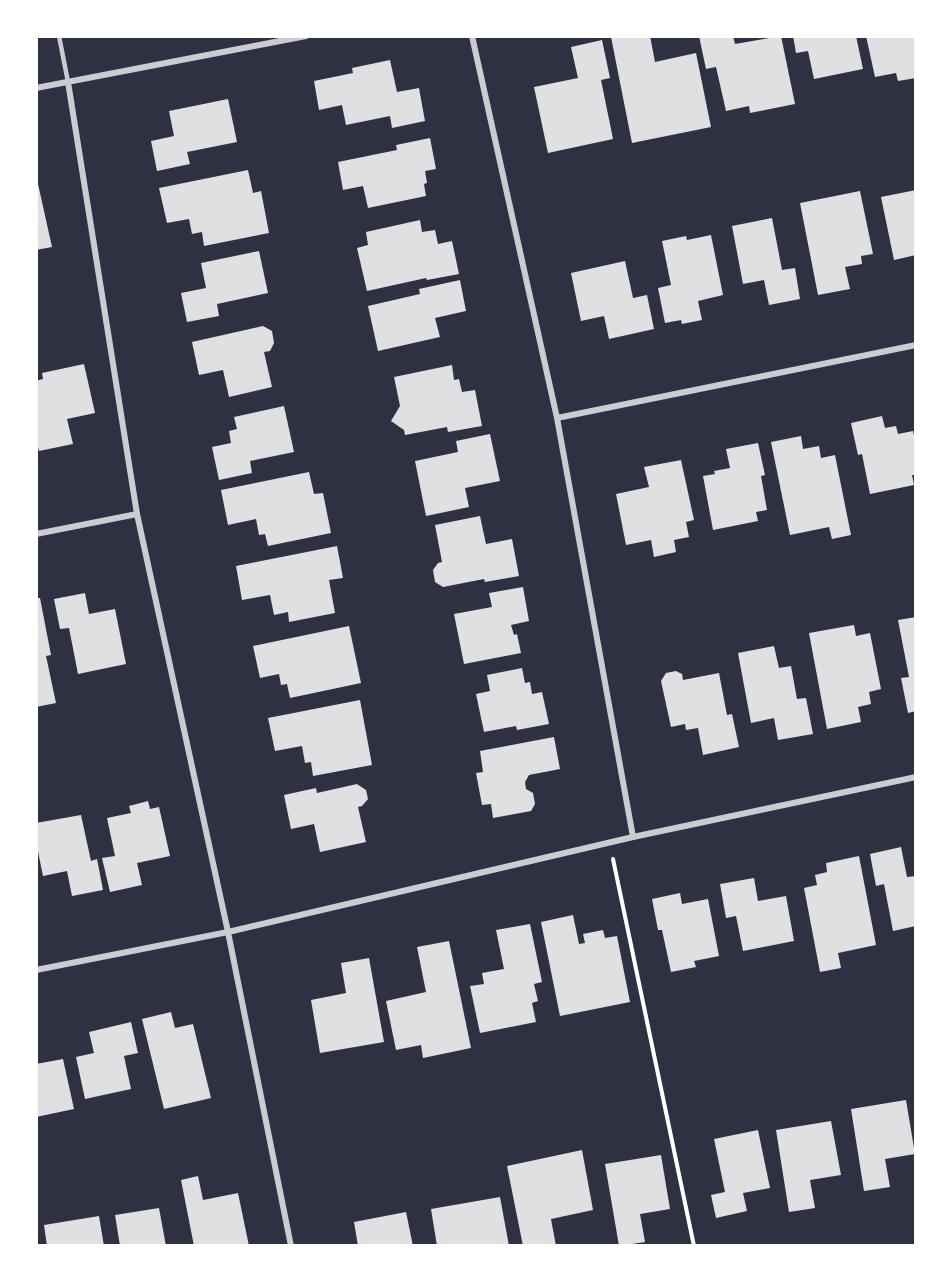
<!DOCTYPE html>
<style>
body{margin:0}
#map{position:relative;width:952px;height:1282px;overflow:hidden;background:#2d3142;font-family:Cabin,sans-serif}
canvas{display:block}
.frame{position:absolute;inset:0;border:38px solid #fff;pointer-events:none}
</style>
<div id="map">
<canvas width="952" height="1282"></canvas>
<div class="frame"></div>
</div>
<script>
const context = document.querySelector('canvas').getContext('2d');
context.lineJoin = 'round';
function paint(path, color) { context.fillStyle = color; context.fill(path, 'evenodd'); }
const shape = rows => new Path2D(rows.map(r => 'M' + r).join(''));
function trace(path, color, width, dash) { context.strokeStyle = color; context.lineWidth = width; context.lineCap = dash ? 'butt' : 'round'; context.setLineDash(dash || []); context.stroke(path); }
const building = shape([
 [614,36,650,36,655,62,696,53,711,127,632,143,611,37],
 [699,36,733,36,735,44,781,36,795,104,750,113,749,106,726,111,716,67,706,69],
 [793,36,856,36,863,69,814,79,808,51,796,53],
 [866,36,916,36,916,78,898,81,896,73,875,77],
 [602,40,610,78,601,80,613,139,548,153,534,87,578,78,571,47],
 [390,60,397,92,419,88,425,121,392,128,390,116,346,125,342,105,319,110,314,81,353,73,352,68],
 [228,99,237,142,187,152,190,164,157,171,151,141,174,136,169,111],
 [430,138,436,169,425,171,427,183,424,184,426,196,368,208,363,186,343,190,338,162,397,150,396,145],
 [248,170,253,193,261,191,269,233,204,246,202,232,192,234,189,219,167,223,159,188],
 [36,175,52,247,36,250],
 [916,190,916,255,894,260,881,197],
 [860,191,873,254,861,256,862,264,845,267,850,289,818,295,800,203],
 [772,218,782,270,795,268,800,299,769,305,764,280,743,284,732,226],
 [420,220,422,232,435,230,438,244,452,241,459,274,427,280,426,278,367,291,357,248,368,245,366,232],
 [711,235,723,295,698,301,702,320,682,324,681,320,665,323,658,288,671,285,662,241,686,236,687,240],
 [259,251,268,293,217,304,219,316,187,322,181,293,206,288,201,263],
 [625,261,633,298,647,295,654,329,609,339,604,316,581,321,571,273],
 [460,280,466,311,435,318,440,337,378,351,368,306,420,294,419,289],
 [263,326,272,331,274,343,270,351,264,352,272,387,229,397,223,370,199,375,192,342],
 [84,364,95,413,67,419,73,444,39,451,36,438,36,381,43,379,42,373],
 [452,365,454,380,459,379,462,392,475,390,482,426,448,432,447,427,405,435,404,430,391,421,400,406,394,377],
 [284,406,294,452,250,461,252,473,219,480,212,447,231,443,229,431,237,429,234,417],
 [882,416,885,428,896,426,898,434,913,431,916,444,916,475,912,475,914,485,870,494,862,454,858,455,851,423],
 [490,434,500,481,465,488,469,507,426,516,415,461,458,452,456,441],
 [801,436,803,449,819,446,821,458,835,455,851,535,832,539,829,527,790,535,771,442],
 [758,443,765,475,761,476,767,510,756,512,758,521,713,530,703,476,715,474,714,471,730,468,726,449],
 [681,460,694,520,686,522,689,537,674,540,676,552,654,557,651,540,626,545,616,494,649,487,644,467],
 [309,472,314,494,323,493,331,533,268,546,265,534,259,535,256,519,228,525,221,490],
 [480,516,486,544,512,539,519,576,485,582,484,579,443,587,435,582,433,570,438,563,442,562,435,525],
 [337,546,343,578,329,580,335,613,289,622,288,612,274,615,270,595,242,600,236,566],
 [523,587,529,621,511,625,514,635,517,634,521,653,464,664,454,614,492,607,489,593],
 [85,593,89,614,115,609,126,664,78,674,69,628,60,629,54,599],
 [36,598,40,598,51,655,46,656,56,703,36,707],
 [916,617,916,711,908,713,901,678,909,677,898,620],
 [854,625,856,636,870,633,881,689,869,692,871,704,858,707,861,722,827,729,809,633],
 [349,626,361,683,290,698,287,684,281,685,279,674,260,678,253,646],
 [774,646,779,668,791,666,797,699,806,698,813,734,778,740,774,718,751,723,738,653],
 [522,668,525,683,530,682,532,694,542,692,549,724,517,730,516,726,484,732,476,694,490,691,487,675],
 [676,671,682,674,683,680,719,673,727,715,732,714,739,747,703,755,698,728,686,730,685,724,671,727,661,681,666,673],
 [360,700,372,765,313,776,311,762,305,763,302,746,275,751,268,718],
 [554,737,560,769,529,775,525,782,526,789,533,793,535,804,531,811,493,818,491,804,482,805,476,773,483,772,480,751],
 [357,784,366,790,368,799,362,806,358,807,366,842,320,852,314,824,291,829,284,795,316,788,317,793],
 [148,801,150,809,159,807,170,856,137,863,142,885,110,892,102,858,115,856,107,818,131,813,129,806],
 [81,815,91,861,97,859,103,890,72,896,67,871,43,876,36,842,36,823],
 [901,847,907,877,916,876,916,926,893,931,884,884,876,886,870,854],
 [859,856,876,945,838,953,841,968,820,972,804,888,817,885,815,875,827,872,826,863],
 [754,878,758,901,786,896,794,941,743,951,736,916,726,918,720,884],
 [680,893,682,904,708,899,719,956,694,961,696,967,671,972,662,930,658,930,652,899],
 [573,915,579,944,585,943,583,934,603,930,605,938,617,936,630,1002,560,1016,541,922],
 [530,924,542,982,534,984,538,1001,532,1003,536,1022,480,1033,470,986,484,984,482,973,504,969,496,930],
 [449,941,471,1048,423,1058,421,1045,396,1050,386,1001,426,992,417,947],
 [369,958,384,1042,320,1053,311,1000,346,993,341,963],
 [171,1012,175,1028,193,1024,211,1098,164,1109,142,1019],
 [131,1022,138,1053,124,1056,131,1089,85,1099,76,1057,94,1053,89,1032],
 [63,1059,74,1109,36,1117,36,1064],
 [906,1100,915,1154,885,1159,890,1187,864,1191,851,1109],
 [831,1121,841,1175,810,1180,815,1208,789,1212,776,1130],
 [758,1130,770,1188,743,1193,747,1211,716,1218,711,1195,725,1192,714,1139],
 [582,1150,593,1210,551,1219,556,1246,523,1246,507,1166],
 [661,1155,670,1209,640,1214,645,1242,619,1246,605,1164],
 [198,1176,203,1200,238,1193,249,1246,194,1246,181,1180],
 [500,1197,509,1246,437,1246,431,1209],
 [159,1208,166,1246,120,1246,115,1215],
 [406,1212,413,1246,358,1246,354,1222],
 [99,1216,104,1246,47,1246,44,1225]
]);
const path = shape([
 [613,859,694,1246]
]);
const service = shape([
 [59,36,68,82]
]);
const minor = shape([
 [472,36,557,418,633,837],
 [68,82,137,514,228,932,291,1246],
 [36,88,306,36],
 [557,418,916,345],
 [36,534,137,514],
 [36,970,228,932,633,837,916,777]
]);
paint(building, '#e0e0e3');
trace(path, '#fff', 4);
trace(service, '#caccd0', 4.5);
trace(minor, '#caccd0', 6);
</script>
